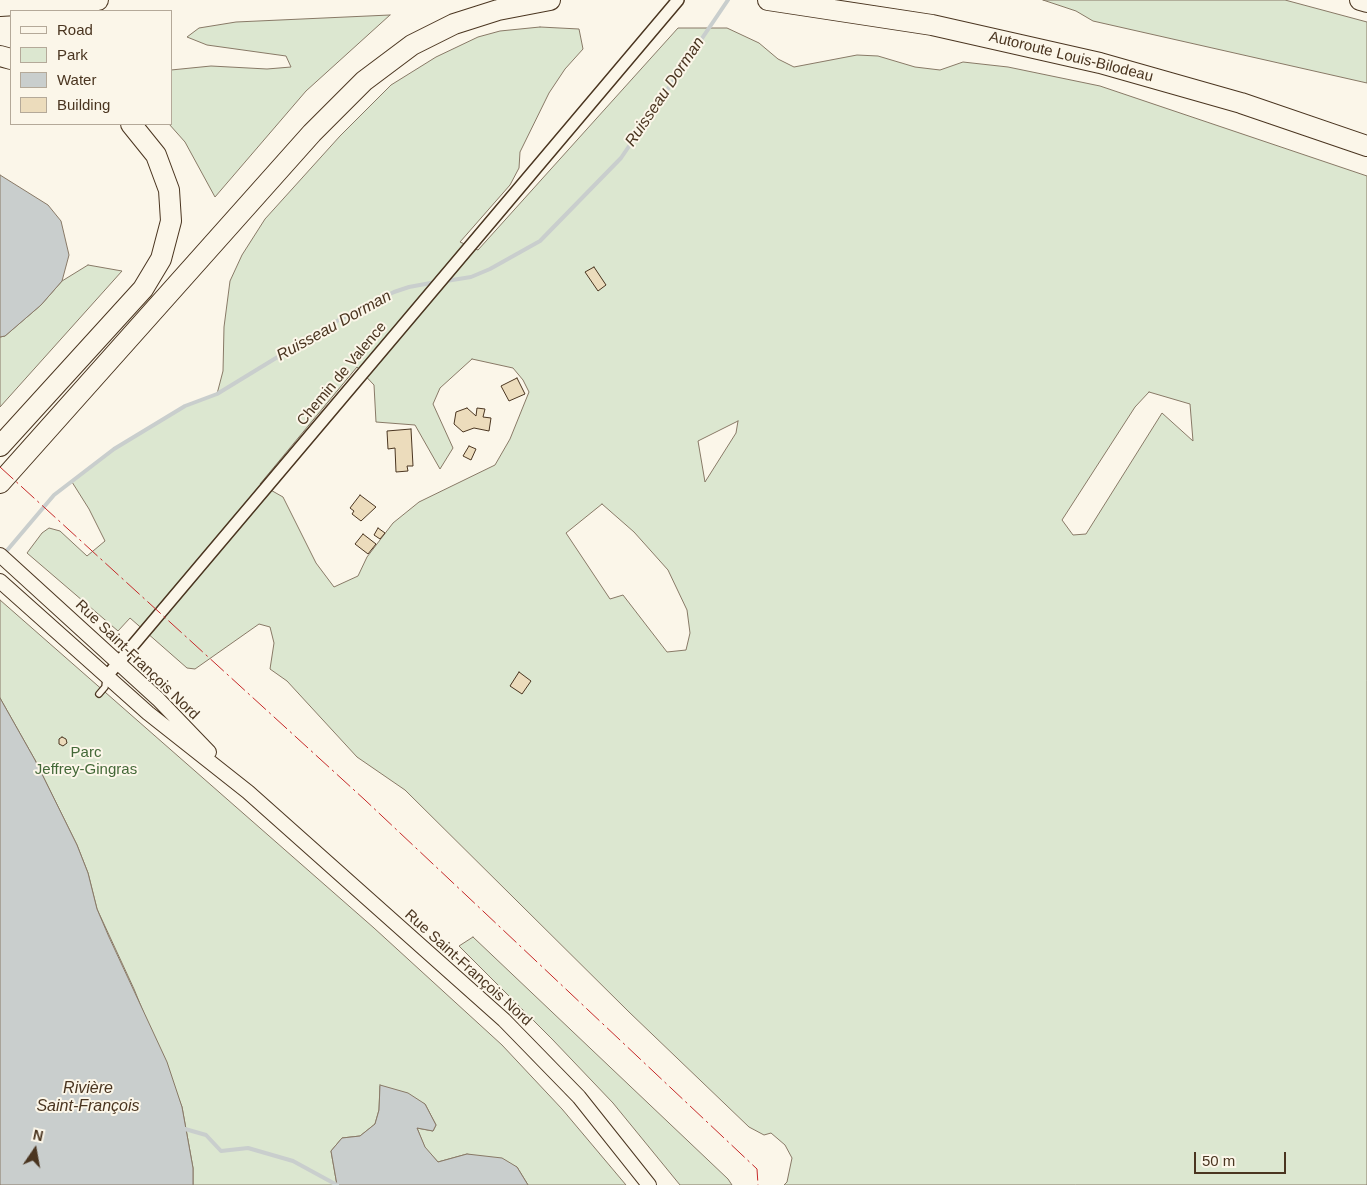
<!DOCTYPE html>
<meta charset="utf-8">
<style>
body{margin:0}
#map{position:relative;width:1367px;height:1185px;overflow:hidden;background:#fbf6e9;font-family:Arial,sans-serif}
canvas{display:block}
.legend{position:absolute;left:10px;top:10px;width:162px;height:115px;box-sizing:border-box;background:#fbf6e9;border:1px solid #b4a999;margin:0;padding:6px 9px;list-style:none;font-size:15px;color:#4a3520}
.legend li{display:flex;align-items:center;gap:10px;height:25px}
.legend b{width:25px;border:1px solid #b4a999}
.north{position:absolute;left:10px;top:1125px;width:50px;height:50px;-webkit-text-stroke:4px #fbf6e9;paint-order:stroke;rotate:12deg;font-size:14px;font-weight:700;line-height:20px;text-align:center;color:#4a3520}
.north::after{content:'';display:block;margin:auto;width:18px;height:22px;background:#4a3520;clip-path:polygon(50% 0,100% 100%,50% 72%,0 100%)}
.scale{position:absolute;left:1194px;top:1152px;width:92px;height:22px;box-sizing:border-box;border:2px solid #4a3520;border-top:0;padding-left:6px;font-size:15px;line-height:18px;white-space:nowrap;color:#4a3520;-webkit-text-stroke:4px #fbf6e9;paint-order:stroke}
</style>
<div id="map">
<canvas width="1367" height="1185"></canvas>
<ul class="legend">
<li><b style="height:6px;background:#fbf6e9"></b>Road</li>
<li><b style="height:14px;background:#dce7d0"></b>Park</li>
<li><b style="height:14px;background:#c9cecd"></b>Water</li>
<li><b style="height:14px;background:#ecdcbc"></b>Building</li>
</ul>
<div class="north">N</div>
<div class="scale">50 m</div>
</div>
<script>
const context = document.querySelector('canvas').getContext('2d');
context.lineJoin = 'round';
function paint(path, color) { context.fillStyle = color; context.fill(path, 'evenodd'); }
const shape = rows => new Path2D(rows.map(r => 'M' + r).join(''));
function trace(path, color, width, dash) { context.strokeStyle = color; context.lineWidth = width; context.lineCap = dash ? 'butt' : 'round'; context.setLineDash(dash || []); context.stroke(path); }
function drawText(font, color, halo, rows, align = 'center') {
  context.font = font + ' Arial,sans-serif'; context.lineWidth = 4; context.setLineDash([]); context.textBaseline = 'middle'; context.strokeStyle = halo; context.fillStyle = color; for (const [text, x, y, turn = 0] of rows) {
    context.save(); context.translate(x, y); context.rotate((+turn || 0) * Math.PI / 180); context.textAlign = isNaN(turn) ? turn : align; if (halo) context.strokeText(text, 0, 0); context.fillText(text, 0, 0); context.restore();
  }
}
const green = shape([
 [1043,0,1285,0,1367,22,1367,83,1093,21,1076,11,1043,0],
 [390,15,306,91,215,197,185,142,169,124,171,124,171,70,211,66,267,69,291,67,286,56,207,45,187,37,199,28,236,22,390,15],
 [540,27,579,29,583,49,565,69,549,93,520,152,519,168,510,185,460,242,478,250,678,28,727,28,759,43,778,59,794,67,857,55,878,56,915,67,940,70,963,62,1008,67,1100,86,1367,176,1367,1185,784,1185,787,1182,792,1158,785,1145,771,1133,764,1135,749,1127,629,1012,405,790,357,757,287,681,270,669,274,643,270,627,259,624,195,669,187,668,130,618,118,631,27,553,42,533,49,528,60,531,87,556,105,541,89,509,72,482,114,449,185,406,217,394,223,371,224,327,230,281,242,255,265,219,340,136,391,85,436,57,478,37,500,31,540,27],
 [472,359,513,368,523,380,529,392,510,439,495,465,419,502,393,523,367,557,358,576,334,587,316,563,283,497,260,484,357,367,374,385,376,422,415,425,440,469,453,448,433,404,440,388,472,359],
 [1149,392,1190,404,1193,441,1162,413,1086,534,1073,535,1062,520,1135,407,1149,392],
 [738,421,736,433,705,482,698,441,738,421],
 [602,504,634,532,668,570,687,610,690,633,686,650,667,652,623,595,610,599,566,533,602,504],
 [88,265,122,271,0,407,0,337,5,336,41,305,62,281,88,265],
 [0,600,374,928,502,1045,562,1109,626,1185,528,1185,517,1167,467,1154,438,1162,425,1148,417,1128,433,1131,436,1125,425,1104,380,1086,379,1110,375,1124,360,1136,342,1138,331,1151,337,1185,193,1185,193,1168,182,1107,134,989,97,909,88,873,77,845,35,760,0,698,0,600],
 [473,937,728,1179,732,1185,680,1185,613,1103,552,1039,459,946,473,937]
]);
const water = shape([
 [0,175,48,205,61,221,69,255,62,281,41,305,5,336,0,337,0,175],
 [0,698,35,760,77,845,88,873,97,909,109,937,167,1062,182,1107,193,1168,193,1185,0,1185,0,698],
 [380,1085,408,1093,425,1104,436,1125,433,1131,417,1128,425,1147,438,1162,467,1154,502,1158,517,1167,528,1185,337,1185,331,1151,342,1138,360,1136,375,1124,379,1110,380,1085]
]);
const stream = shape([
 [446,281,471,277,490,269,540,241,621,158,728,0],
 [4,554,54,495,114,449,185,406,217,394,335,322,394,292,409,287,436,282],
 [185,1129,206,1135,221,1151,248,1148,293,1161,337,1185]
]);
const building = shape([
 [594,267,606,285,598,291,585,272,594,267],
 [517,378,525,394,509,401,501,386,517,378],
 [467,408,476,416,477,408,485,409,483,417,491,418,489,431,474,428,463,432,454,424,456,412,467,408],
 [411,429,413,466,407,466,408,471,396,472,395,448,388,449,387,431,411,429],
 [469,446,476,449,471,460,463,456,469,446],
 [360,495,376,507,361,521,352,514,354,511,350,508,360,495],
 [378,528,385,533,380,539,374,535,378,528],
 [363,534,376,544,368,554,355,544,363,534],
 [519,672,531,681,522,694,510,686,519,672],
 [62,737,66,739,67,743,63,746,59,744,59,739,62,737]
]);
const service = shape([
 [99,694,105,687,106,679]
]);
const minor = shape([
 [107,676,678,0]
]);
const tertiary = shape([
 [0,555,158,699,209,752],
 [0,581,148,713,248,792,504,1020,579,1097,649,1185]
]);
const motorway = shape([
 [768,0,932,25,1100,63,1241,103,1367,146],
 [1360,0,1367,2],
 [0,6,98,0],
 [0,56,11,59],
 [0,446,143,289,161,259,171,221,169,190,156,155,131,124],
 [0,483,312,133,364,81,412,45,454,24,498,10,550,0]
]);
const power = shape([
 [0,467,365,800,757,1169,758,1185]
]);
const streetNames = [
 ["Autoroute Louis-Bilodeau",1071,57,14],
 ["Chemin de Valence",342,374,-50],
 ["Rue Saint-François Nord",137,660,44],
 ["Rue Saint-François Nord",468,968,42]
];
const parkNames = [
 ["Parc",86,753],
 ["Jeffrey-Gingras",86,770]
];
const waterNames = [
 ["Ruisseau Dorman",665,92,-56],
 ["Ruisseau Dorman",334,326,-29],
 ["Rivière",88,1089],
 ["Saint-François",88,1107]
];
paint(green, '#dce7d0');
trace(green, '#887966', 1);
paint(water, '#c9cecd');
trace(water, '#887966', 1);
trace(stream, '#c9cecd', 4);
paint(building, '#ecdcbc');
trace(building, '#4a3520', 1);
trace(service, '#4a3520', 8);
trace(minor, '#4a3520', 14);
trace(tertiary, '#4a3520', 16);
trace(motorway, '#4a3520', 22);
trace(service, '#fbf6e9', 5.5);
trace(minor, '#fbf6e9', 11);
trace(tertiary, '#fbf6e9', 14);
trace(motorway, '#fbf6e9', 20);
trace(power, '#c62828', 1, [18, 4, 2.5, 4]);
drawText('15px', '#4a3520', '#fbf6e9', streetNames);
drawText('15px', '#436837', '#fbf6e9', parkNames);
drawText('italic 16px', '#4a3520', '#fbf6e9', waterNames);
</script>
